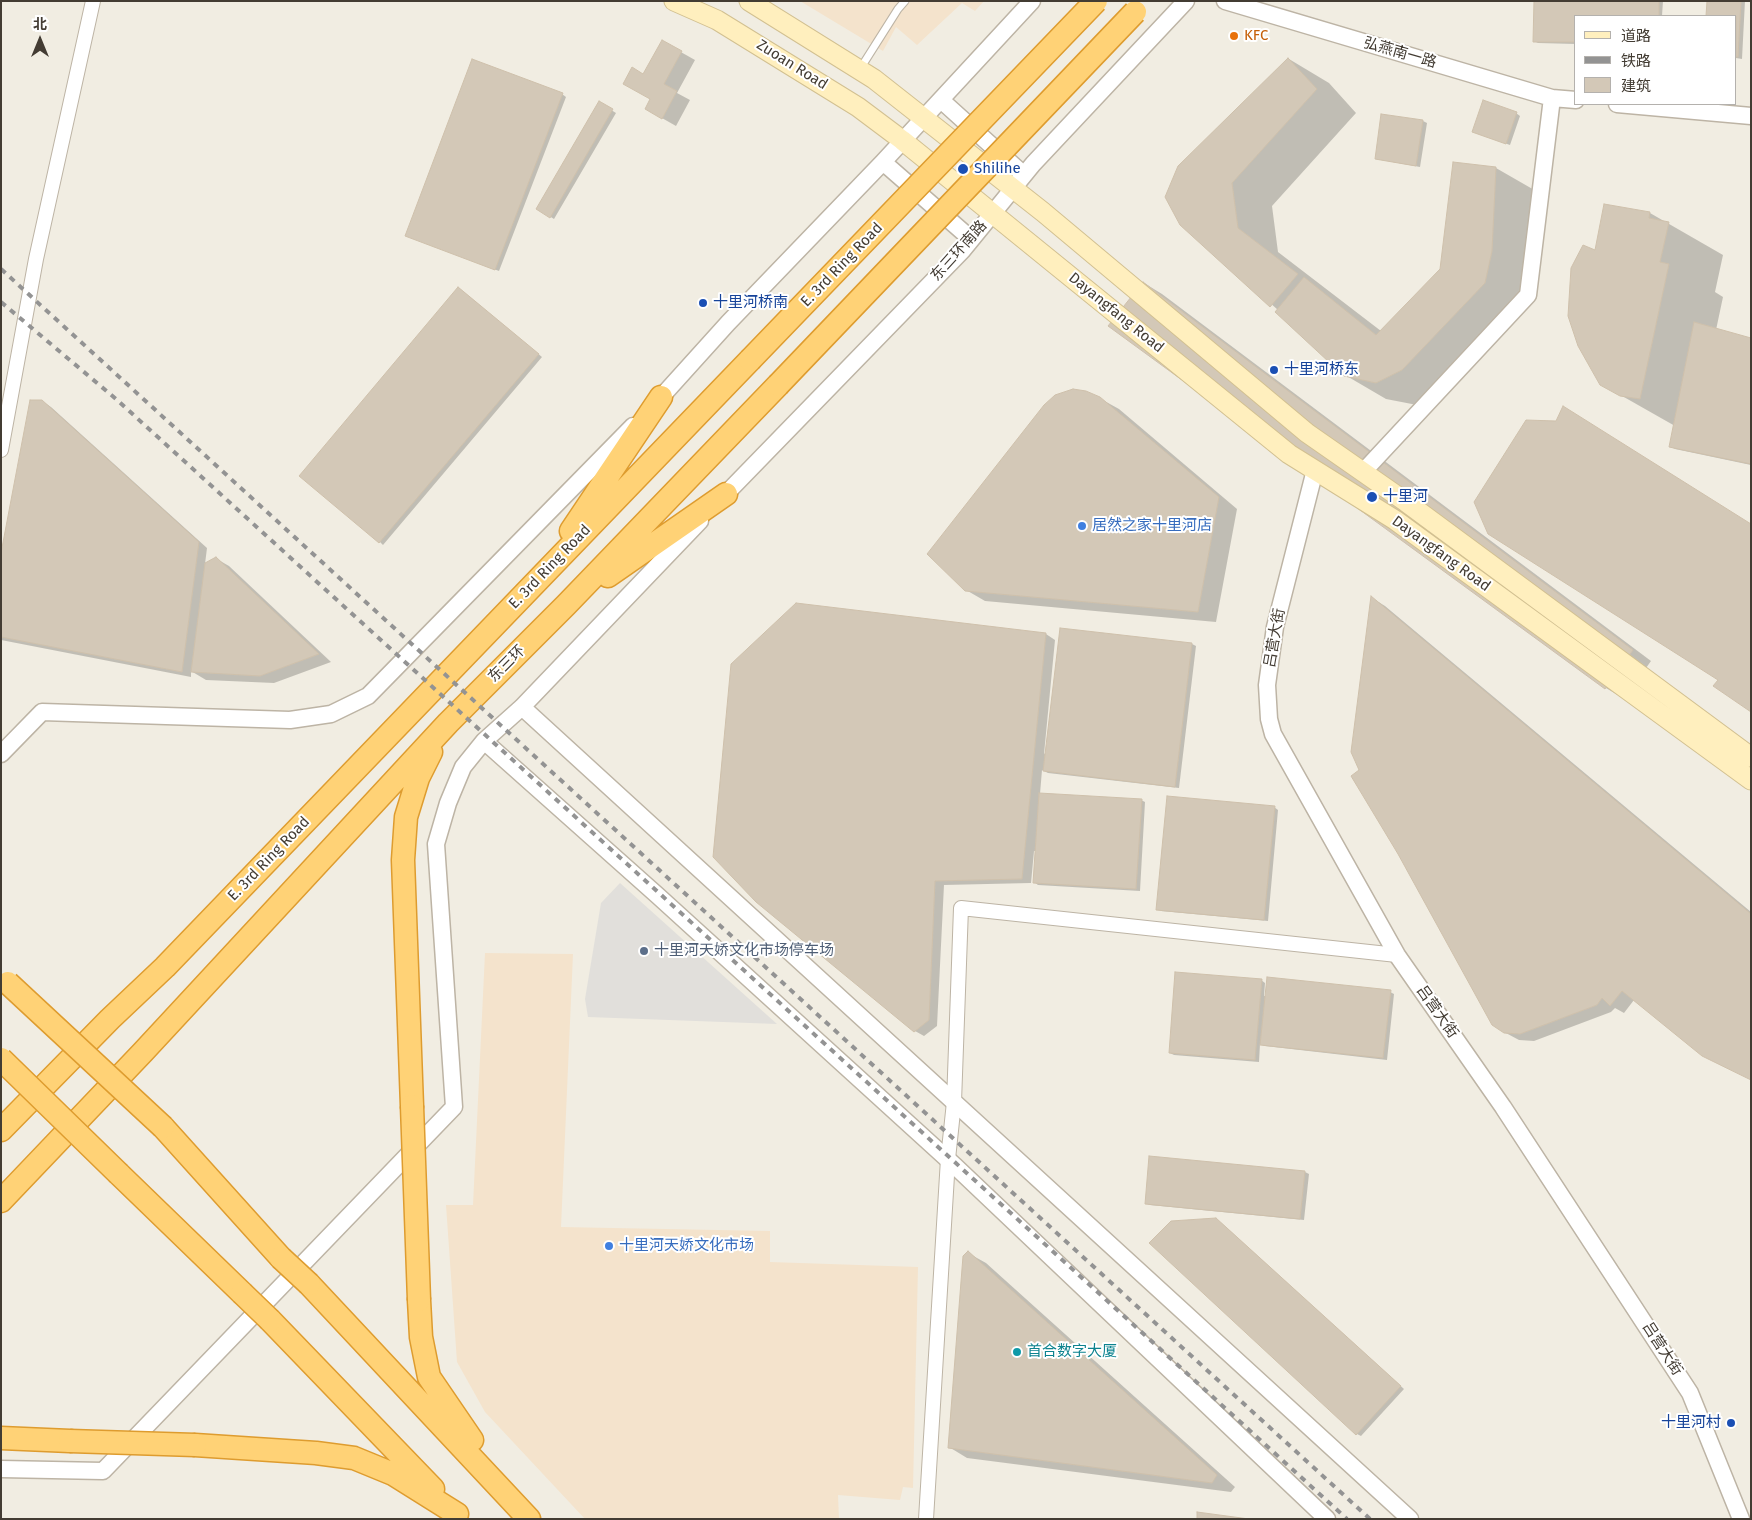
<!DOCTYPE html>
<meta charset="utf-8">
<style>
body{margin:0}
#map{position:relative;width:1752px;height:1520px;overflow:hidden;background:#f1ede2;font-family:"Fira Sans","Noto Sans SC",sans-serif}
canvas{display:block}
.frame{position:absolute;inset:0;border:2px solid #433c33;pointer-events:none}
.legend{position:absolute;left:1574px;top:15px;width:162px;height:90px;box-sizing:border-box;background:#fff;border:1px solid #b4b1ad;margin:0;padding:6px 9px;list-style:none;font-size:15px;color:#433c33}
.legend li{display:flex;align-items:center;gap:10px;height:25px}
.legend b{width:25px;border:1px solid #b4b1ad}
.north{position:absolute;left:15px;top:15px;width:50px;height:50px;-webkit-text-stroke:4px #fff;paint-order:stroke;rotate:0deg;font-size:14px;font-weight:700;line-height:20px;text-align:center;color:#433c33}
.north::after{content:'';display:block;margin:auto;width:18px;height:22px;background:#433c33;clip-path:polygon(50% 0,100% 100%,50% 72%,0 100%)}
</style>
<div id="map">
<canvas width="1752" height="1520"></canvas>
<div class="frame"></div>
<ul class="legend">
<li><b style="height:6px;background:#ffefbe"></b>道路</li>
<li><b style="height:6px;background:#939393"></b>铁路</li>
<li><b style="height:14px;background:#d3c8b7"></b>建筑</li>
</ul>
<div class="north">北</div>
</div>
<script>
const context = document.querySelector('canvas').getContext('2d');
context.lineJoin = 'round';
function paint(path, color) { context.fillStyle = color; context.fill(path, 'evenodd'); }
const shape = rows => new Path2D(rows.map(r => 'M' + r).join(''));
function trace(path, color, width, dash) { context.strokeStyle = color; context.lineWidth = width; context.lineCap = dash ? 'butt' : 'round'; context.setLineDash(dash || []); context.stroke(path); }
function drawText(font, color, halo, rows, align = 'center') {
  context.font = font + ' "Fira Sans","Noto Sans SC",sans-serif'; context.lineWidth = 4; context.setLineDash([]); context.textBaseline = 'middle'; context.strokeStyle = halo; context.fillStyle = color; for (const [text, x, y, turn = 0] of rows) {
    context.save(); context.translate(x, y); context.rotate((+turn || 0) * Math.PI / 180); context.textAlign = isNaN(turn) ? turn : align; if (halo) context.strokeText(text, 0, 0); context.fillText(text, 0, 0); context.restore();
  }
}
const commercial = shape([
 [800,1,984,1,975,11,962,3,917,45,896,27,883,51],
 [485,953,573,954,561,1227,770,1231,770,1262,918,1267,913,1488,903,1487,900,1500,838,1495,839,1519,585,1519,485,1412,457,1362,446,1205,473,1205]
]);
const parking = shape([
 [620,883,777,1024,588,1017,585,999,601,903]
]);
const shadow = shape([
 [1535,1,1663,1,1662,16,1576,16,1576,44,1538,43,1534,41],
 [1708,1,1745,1,1742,59,1736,58,1736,16,1707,16],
 [663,42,695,60,677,93,690,100,676,126,646,109,652,99,644,75],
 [1289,59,1329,83,1356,113,1272,206,1278,252,1381,331,1441,269,1496,168,1536,191,1525,307,1417,405,1386,399,1345,375,1278,310,1182,225],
 [562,94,566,97,499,271,410,237],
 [600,103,616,113,554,219,538,209],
 [1516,113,1520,116,1510,145,1473,132],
 [1423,121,1427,123,1420,167,1376,159],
 [1605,205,1650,213,1723,255,1715,292,1723,297,1716,330,1751,339,1751,465,1675,449,1671,447,1675,426,1601,384,1596,252],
 [1144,283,1162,294,1651,661,1624,699,1606,688,1110,325],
 [459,288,542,357,383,545,380,542],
 [1099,398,1119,409,1237,509,1216,622,985,601,966,590],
 [42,401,51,407,207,548,205,564,215,558,229,566,331,662,274,683,206,680,191,671,191,677,1,640,1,560],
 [1372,598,1385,606,1751,912,1751,1078,1634,1000,1624,1013,1615,1008,1611,1012,1534,1041,1519,1040,1504,1032,1361,770],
 [797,604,1046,634,1055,640,1044,754,1192,644,1196,646,1179,788,1048,773,1042,770,1040,794,1141,800,1145,802,1140,891,1038,885,1034,882,1036,851,1034,851,1031,883,944,885,937,1026,924,1036,915,1031],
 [1274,807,1278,810,1268,921,1161,911,1157,909],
 [1261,980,1265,983,1264,996,1390,992,1394,994,1387,1060,1265,1046,1260,1044,1259,1062,1174,1055,1170,1053],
 [1305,1172,1309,1174,1304,1220,1150,1205,1146,1203],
 [1220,1222,1404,1389,1361,1436,1357,1434],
 [968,1253,986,1263,1235,1487,1231,1492,967,1458,949,1447]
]);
const building = shape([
 [1534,1,1659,1,1659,16,1576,16,1576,42,1533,42,1534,1],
 [1707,1,1741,1,1738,57,1736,57,1736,16,1706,16,1707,1],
 [662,40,682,51,664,84,677,91,662,119,645,109,650,99,623,84,632,67,643,74,662,40],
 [1288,58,1317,89,1232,183,1238,228,1298,274,1270,307,1180,225,1165,197,1178,166,1288,58],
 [472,59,563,93,495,270,405,236,472,59],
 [1483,100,1517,112,1506,144,1472,132,1483,100],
 [599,101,613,109,550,218,536,209,599,101],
 [1381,114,1423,120,1416,166,1375,159,1381,114],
 [1453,162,1496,167,1492,251,1485,283,1402,370,1376,383,1344,376,1275,312,1304,277,1376,335,1440,269,1453,162],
 [1604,204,1650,212,1649,218,1669,222,1660,262,1669,264,1640,399,1620,396,1600,385,1578,346,1568,316,1571,268,1583,245,1595,250,1604,204],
 [1143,282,1633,650,1605,689,1108,326,1143,282],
 [458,287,539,354,379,543,299,476,458,287],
 [1694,322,1751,338,1751,464,1669,447,1694,322],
 [1073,389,1086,391,1100,397,1219,497,1198,612,965,591,927,554,1044,405,1055,395,1073,389],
 [30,400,42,400,199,542,182,672,1,637,1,553,30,400],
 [1563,406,1751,524,1751,712,1713,686,1718,680,1488,534,1474,502,1526,420,1556,421,1563,406],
 [216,557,319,654,260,676,191,672,205,563,216,557],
 [1371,596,1751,914,1751,1080,1702,1056,1622,991,1610,1006,1602,998,1597,1005,1520,1034,1504,1033,1492,1025,1398,854,1351,776,1359,770,1351,752,1371,596],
 [796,603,1046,633,1022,879,935,881,929,1020,914,1032,756,902,713,857,731,664,796,603],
 [1060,628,1192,643,1175,787,1043,771,1060,628],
 [1039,793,1142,799,1136,889,1033,883,1039,793],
 [1167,796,1275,806,1264,920,1156,910,1167,796],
 [1175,972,1262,979,1255,1060,1169,1053,1175,972],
 [1267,977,1391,990,1383,1058,1260,1045,1267,977],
 [1149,1156,1305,1171,1300,1219,1145,1204,1149,1156],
 [1216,1218,1401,1386,1356,1435,1149,1243,1171,1221,1216,1218],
 [968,1251,1217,1475,1212,1483,948,1448,963,1256,968,1251],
 [1197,1512,1249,1519,1197,1519,1197,1512]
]);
const service = shape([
 [860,69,898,9,905,1]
]);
const minor = shape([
 [1,450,36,259,93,1],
 [926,1519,948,1159,954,1102,961,908,1397,955]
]);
const tertiary = shape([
 [1225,1,1552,98,1576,100],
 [941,100,1024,175],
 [1617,104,1751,116],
 [883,162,971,239],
 [654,405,728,323,883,162,1032,1],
 [1315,470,1275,627,1267,685,1269,719,1273,734,1397,955,1503,1107,1690,1393,1741,1519],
 [1363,472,1528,295,1552,98],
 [719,501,962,251,1033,164,1186,1],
 [522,707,1410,1519],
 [484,741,657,895,955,1166,1327,1519],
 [1,754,42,712,290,720,331,714,368,696,633,426],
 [1,1469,103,1471,454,1107,436,844,448,803,463,767,484,741,522,707,700,521]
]);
const secondary = shape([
 [674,1,717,20,858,107,902,140,1289,454,1395,520,1751,780],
 [749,1,874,79,1043,212,1307,433,1406,502,1751,757]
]);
const trunk = shape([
 [571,531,661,397],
 [608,576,726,494],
 [412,1106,403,860,406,817,418,778,431,752],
 [163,1127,281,1258],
 [1,1130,110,1019,165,967,750,360],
 [119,1174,242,1293],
 [1,1201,143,1052,448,723,566,605,778,385],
 [309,1284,529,1519],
 [419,1300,421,1337,429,1377,472,1440],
 [270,1320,433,1489],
 [1,1438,70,1441],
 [195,1445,316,1453,354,1458,393,1474,457,1514]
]);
const rail = shape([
 [1,269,1370,1519],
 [1,302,116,399,1347,1519]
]);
const trunkBridge = shape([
 [750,360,1096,1],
 [778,385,1135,12],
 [8,983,163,1127],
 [1,1059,119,1174],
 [412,1106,419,1300],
 [281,1258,309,1284],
 [242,1293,270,1320],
 [70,1441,195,1445]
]);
const markers = [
 [1234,36,5,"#e8710a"],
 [963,169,6,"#1a4fb4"],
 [703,303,5,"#1a4fb4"],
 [1274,370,5,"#1a4fb4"],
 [1372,497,6,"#1a4fb4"],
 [1082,526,5,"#3f7fe0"],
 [644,951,5,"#5c6f8a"],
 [609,1246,5,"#3f7fe0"],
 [1017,1352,5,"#0f9aa8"],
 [1731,1423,5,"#1a4fb4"]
];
const foodNames = [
 ["KFC",1244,36]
];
const streetNames = [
 ["弘燕南一路",1400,53,16],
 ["Zuoan Road",792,65,32],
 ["东三环南路",959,251,-48],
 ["E. 3rd Ring Road",842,265,-46],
 ["Dayangfang Road",1116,313,39],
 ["Dayangfang Road",1441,554,36],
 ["E. 3rd Ring Road",550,567,-46],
 ["吕营大街",1275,638,-80],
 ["东三环",507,664,-45],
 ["E. 3rd Ring Road",269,859,-46],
 ["吕营大街",1437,1012,55],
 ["吕营大街",1662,1349,57]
];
const transitNames = [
 ["Shilihe",974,169],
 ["十里河桥南",713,303],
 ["十里河桥东",1284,370],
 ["十里河",1383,497],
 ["十里河村",1721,1423,"right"]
];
const shopNames = [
 ["居然之家十里河店",1092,526],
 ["十里河天娇文化市场",619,1246]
];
const serviceNames = [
 ["十里河天娇文化市场停车场",654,951]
];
const cultureNames = [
 ["首合数字大厦",1027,1352]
];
paint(commercial, '#f4e3cc');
paint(parking, '#e1dfdb');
paint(shadow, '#0003');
paint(building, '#d3c8b7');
trace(building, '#cec0ab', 1);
trace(service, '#bdb4a5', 9);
trace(minor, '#bdb4a5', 16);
trace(tertiary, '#bdb4a5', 19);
trace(secondary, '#d2c091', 21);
trace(trunk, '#de9c2f', 25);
trace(service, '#fff', 7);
trace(minor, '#fff', 14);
trace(tertiary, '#fff', 16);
trace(secondary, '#ffefbe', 19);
trace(trunk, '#ffd276', 22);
trace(rail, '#939393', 4, [6, 6]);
trace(trunkBridge, '#de9c2f', 25, []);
trace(trunkBridge, '#ffd276', 22);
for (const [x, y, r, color] of markers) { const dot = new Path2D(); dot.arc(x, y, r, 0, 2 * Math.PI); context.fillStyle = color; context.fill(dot); trace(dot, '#fff', 2); }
drawText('15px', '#c56008', '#fff', foodNames, 'left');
drawText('15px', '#433c33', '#fff', streetNames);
drawText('15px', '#164399', '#fff', transitNames, 'left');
drawText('15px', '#366cbe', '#fff', shopNames, 'left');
drawText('15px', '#4e5e75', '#fff', serviceNames, 'left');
drawText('15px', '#0d838f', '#fff', cultureNames, 'left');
</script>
